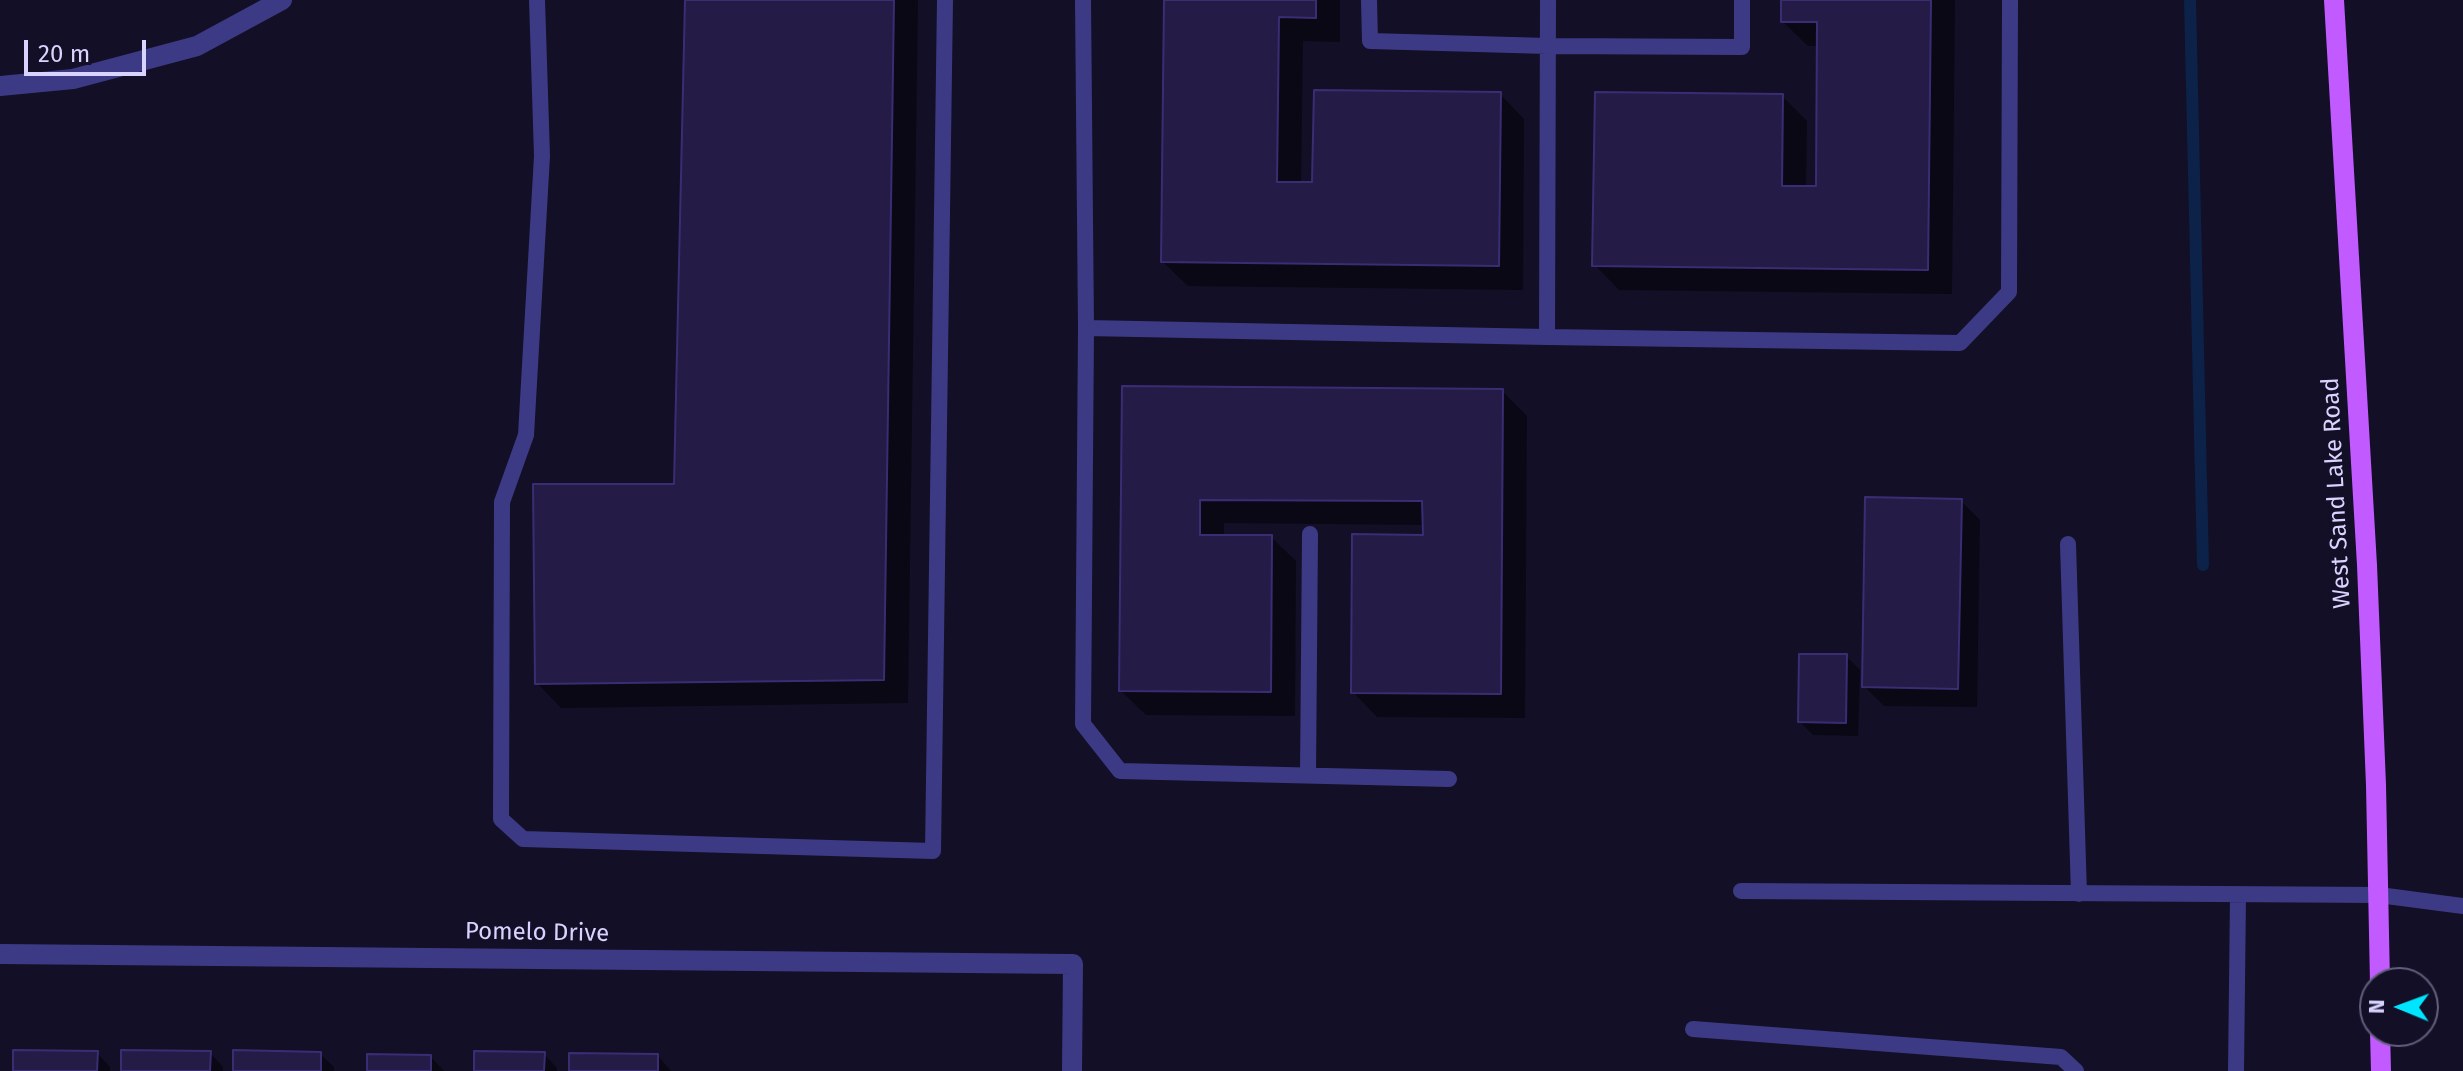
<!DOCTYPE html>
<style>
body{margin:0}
#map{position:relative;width:2463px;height:1071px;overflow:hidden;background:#130f26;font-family:"Fira Sans",sans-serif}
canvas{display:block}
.north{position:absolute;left:2359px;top:967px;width:80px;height:80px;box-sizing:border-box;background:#130f26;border:2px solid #625e7d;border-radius:50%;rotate:271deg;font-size:22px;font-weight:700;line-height:32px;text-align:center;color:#d9d4ff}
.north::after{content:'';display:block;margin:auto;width:28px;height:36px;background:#00e5ff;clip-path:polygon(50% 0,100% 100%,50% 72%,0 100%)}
.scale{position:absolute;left:24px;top:40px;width:122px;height:36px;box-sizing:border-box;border:4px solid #d9d4ff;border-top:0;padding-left:10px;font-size:24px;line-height:28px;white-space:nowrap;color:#d9d4ff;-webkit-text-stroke:6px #130f26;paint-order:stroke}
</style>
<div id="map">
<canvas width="2463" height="1071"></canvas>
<div class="north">N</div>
<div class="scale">20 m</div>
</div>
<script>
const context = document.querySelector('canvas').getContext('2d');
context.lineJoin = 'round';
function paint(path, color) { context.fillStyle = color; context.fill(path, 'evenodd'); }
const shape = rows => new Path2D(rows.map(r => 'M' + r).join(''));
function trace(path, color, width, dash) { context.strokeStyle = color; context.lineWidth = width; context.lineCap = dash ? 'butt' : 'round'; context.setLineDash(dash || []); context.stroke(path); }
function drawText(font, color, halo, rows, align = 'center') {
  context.font = font + ' "Fira Sans",sans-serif'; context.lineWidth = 7; context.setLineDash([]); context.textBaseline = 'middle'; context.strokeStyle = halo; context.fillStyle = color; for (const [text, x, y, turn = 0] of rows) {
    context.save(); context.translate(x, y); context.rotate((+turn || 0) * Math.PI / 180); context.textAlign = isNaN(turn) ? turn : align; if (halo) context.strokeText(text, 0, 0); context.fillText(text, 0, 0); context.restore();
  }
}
const shadow = shape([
 [687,0,918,0,908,703,561,708,537,683,676,486],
 [1166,0,1340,0,1340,42,1303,41,1301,184,1314,184,1500,94,1524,119,1523,290,1188,286,1163,262],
 [1783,0,1955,0,1952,294,1619,290,1595,265,1782,96,1807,121,1806,188,1818,188,1819,46,1808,46,1783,22],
 [1124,388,1502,391,1527,416,1525,718,1377,717,1353,692,1425,537,1425,525,1224,523,1224,537,1271,537,1296,561,1295,716,1146,715,1121,691],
 [1961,501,1980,520,1977,707,1884,706,1864,686],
 [1846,656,1860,670,1858,736,1813,735,1800,722],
 [97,1053,110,1067,110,1071,15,1071],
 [210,1053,223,1067,223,1071,123,1071],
 [320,1054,334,1067,334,1071,235,1071],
 [544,1054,557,1068,557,1071,476,1071],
 [658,1056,671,1071,571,1071],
 [431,1057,444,1071,369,1071]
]);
const stream = shape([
 [2190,0,2203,565]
]);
const building = shape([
 [685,0,894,0,884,680,535,684,533,484,674,484,685,0],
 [1164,0,1316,0,1316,18,1279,17,1277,182,1312,182,1314,90,1501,92,1499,266,1161,262,1164,0],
 [1781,0,1931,0,1928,270,1592,266,1595,92,1783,94,1782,186,1816,186,1817,22,1781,22,1781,0],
 [1122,386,1503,389,1501,694,1351,693,1352,534,1423,535,1422,501,1200,500,1200,535,1272,535,1271,692,1119,691,1122,386],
 [1865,497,1962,499,1958,689,1862,687,1865,497],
 [1799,654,1847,654,1846,723,1798,722,1799,654],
 [13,1050,98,1051,97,1071,13,1071,13,1050],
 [121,1050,211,1051,210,1071,121,1071,121,1050],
 [233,1050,321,1052,321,1071,233,1071,233,1050],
 [474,1051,545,1052,544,1071,474,1071,474,1051],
 [569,1053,658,1054,658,1071,569,1071,569,1053],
 [367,1054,431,1055,431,1071,367,1071,367,1054]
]);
const service = shape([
 [537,0,542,156,526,435,502,502,501,819,523,839,933,851,945,0],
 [1083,0,1086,328],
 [1369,0,1370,41,1548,46,1742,47,1742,0],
 [1548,0,1547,337,1960,343,2009,292,2010,0],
 [2068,544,2079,894],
 [1308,775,1310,534],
 [1449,779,1120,771,1083,724,1086,328,1547,337],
 [1741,891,2379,895,2463,906],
 [1693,1029,2061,1057,2076,1071],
 [2236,1071,2238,896]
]);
const minor = shape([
 [0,86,73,79,197,46,282,0],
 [0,954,1073,964,1072,1071]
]);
const primary = shape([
 [2334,0,2367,565,2376,785,2380,983],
 [2380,1031,2381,1071]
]);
const streetNames = [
 ["West Sand Lake Road",2337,493,-93],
 ["Pomelo Drive",537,933,1]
];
paint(shadow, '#0007');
trace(stream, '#0c2248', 12);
paint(building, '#241b47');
trace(building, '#3b2d73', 2);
trace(service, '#3d3a85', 16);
trace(minor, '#3d3a85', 20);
trace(primary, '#c25bff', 20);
drawText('24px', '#d9d4ff', '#130f26', streetNames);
</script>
